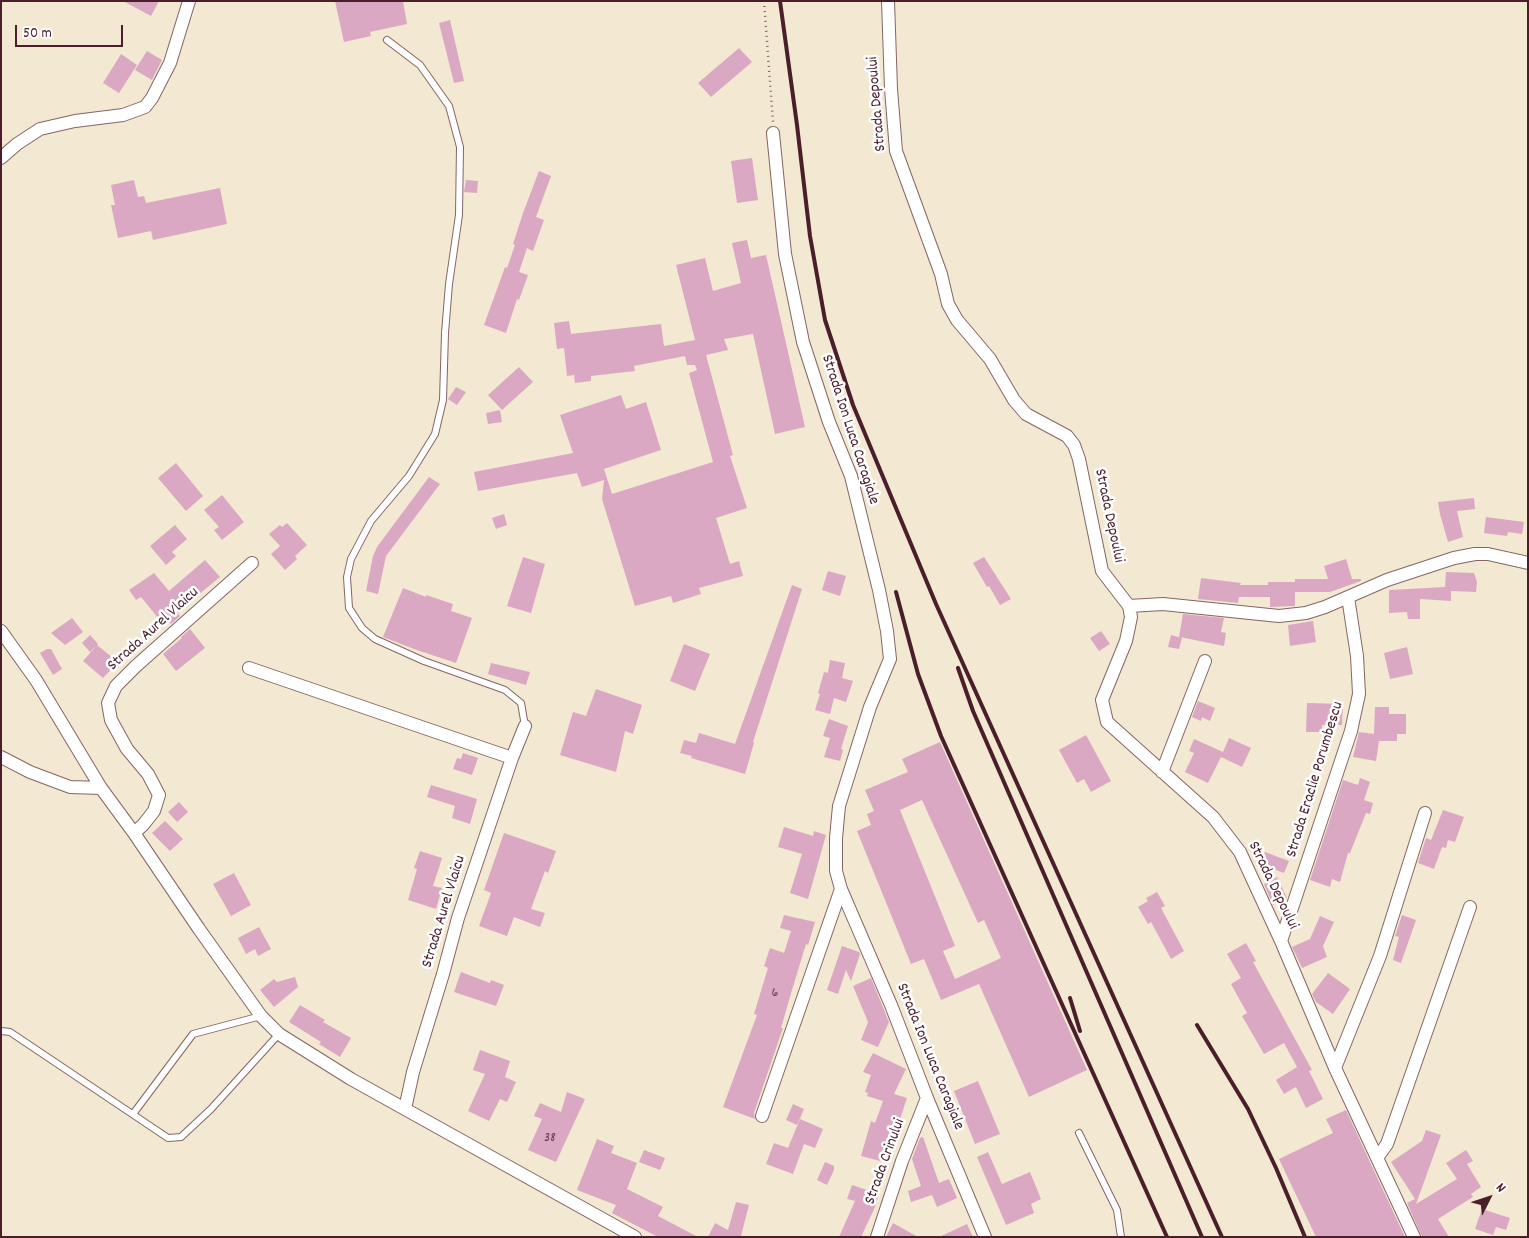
<!DOCTYPE html>
<style>
body{margin:0}
#map{position:relative;width:1529px;height:1238px;overflow:hidden;background:#f3e8d1;font-family:Dekko,sans-serif}
canvas{display:block}
.frame{position:absolute;inset:0;border:2px solid #4a1f2b;pointer-events:none}
.north{position:absolute;left:1464px;top:1173px;width:50px;height:50px;-webkit-text-stroke:4px #fff;paint-order:stroke;rotate:49deg;font-size:14px;font-weight:700;line-height:20px;text-align:center;color:#4a1f2b}
.north::after{content:'';display:block;margin:auto;width:18px;height:22px;background:#4a1f2b;clip-path:polygon(50% 0,100% 100%,50% 72%,0 100%)}
.scale{position:absolute;left:15px;top:25px;width:108px;height:22px;box-sizing:border-box;border:2px solid #4a1f2b;border-top:0;padding-left:6px;font-size:15px;line-height:18px;white-space:nowrap;color:#4a1f2b;-webkit-text-stroke:4px #fff;paint-order:stroke}
</style>
<div id="map">
<canvas width="1529" height="1238"></canvas>
<div class="frame"></div>
<div class="north">N</div>
<div class="scale">50 m</div>
</div>
<script>
const context = document.querySelector('canvas').getContext('2d');
context.lineJoin = 'round';
function paint(path, color) { context.fillStyle = color; context.fill(path, 'evenodd'); }
const shape = rows => new Path2D(rows.map(r => 'M' + r).join(''));
function trace(path, color, width, dash) { context.strokeStyle = color; context.lineWidth = width; context.lineCap = dash ? 'butt' : 'round'; context.setLineDash(dash || []); context.stroke(path); }
function drawText(font, color, halo, rows, align = 'center') {
  context.font = font + ' Dekko,sans-serif'; context.lineWidth = 5; context.setLineDash([]); context.textBaseline = 'middle'; context.strokeStyle = halo; context.fillStyle = color; for (const [text, x, y, turn = 0] of rows) {
    context.save(); context.translate(x, y); context.rotate((+turn || 0) * Math.PI / 180); context.textAlign = isNaN(turn) ? turn : align; if (halo) context.strokeText(text, 0, 0); context.fillText(text, 0, 0); context.restore();
  }
}
const building = shape([
 [123,1,159,1,151,16],
 [335,1,403,1,407,24,370,32,371,36,344,42],
 [450,20,464,81,454,83,439,23],
 [739,48,752,62,711,97,698,83],
 [147,51,162,60,152,80,135,70],
 [121,54,137,65,119,93,103,83],
 [752,158,758,200,737,203,731,161],
 [539,171,551,176,536,217,544,220,533,251,527,248,519,272,528,275,519,300,517,299,506,333,484,325,505,267,507,268,515,245,513,244,523,213],
 [134,180,138,197,144,196,146,203,220,188,227,224,153,240,151,231,118,238,111,205,115,205,111,185],
 [466,180,478,181,477,193,464,192],
 [747,240,751,258,766,255,805,427,775,434,753,334,724,339,728,350,706,355,733,455,730,456,747,508,716,518,730,564,739,561,743,576,699,588,701,594,673,603,671,596,635,606,602,499,604,480,582,487,577,473,478,491,474,472,573,453,560,415,621,395,626,409,646,402,661,450,604,469,612,494,713,462,689,373,697,370,695,365,687,365,685,356,634,366,635,371,591,376,591,381,575,383,574,375,567,376,564,348,557,349,554,323,569,321,571,334,661,324,664,346,695,340,676,265,705,258,713,291,741,283,732,243],
 [519,367,533,382,502,410,488,395],
 [456,387,466,392,457,405,448,399],
 [500,410,502,422,488,424,486,413],
 [176,463,203,496,186,511,158,478],
 [429,477,440,484,386,556,378,594,366,591,373,556,377,547],
 [222,495,244,522,222,540,214,530,219,527,204,510],
 [1474,498,1475,509,1457,511,1463,537,1448,542,1440,514,1438,502],
 [504,514,507,525,496,529,492,518],
 [1486,517,1524,522,1522,534,1508,532,1507,536,1484,533],
 [287,523,307,545,295,556,297,559,285,570,271,554,280,546,269,534,280,525,282,527],
 [175,525,187,539,172,552,176,556,166,565,150,546],
 [523,557,545,564,531,613,507,606],
 [984,557,1011,599,1000,605,989,586,987,587,973,563],
 [1346,559,1352,579,1361,579,1361,581,1330,592,1295,592,1295,606,1270,607,1270,597,1239,597,1238,603,1198,599,1201,578,1241,583,1240,585,1268,585,1268,582,1295,582,1295,579,1328,579,1324,566],
 [205,560,220,577,177,612,180,616,171,624,167,620,163,624,141,597,136,600,129,590,154,573,169,591],
 [828,571,846,576,840,596,822,590],
 [1446,572,1474,573,1477,582,1476,592,1451,591,1451,601,1420,599,1420,619,1408,619,1407,612,1389,613,1389,590,1445,587],
 [792,585,802,589,753,742,754,743,745,774,691,758,692,756,680,753,684,740,696,743,699,733,735,744],
 [403,588,426,597,426,595,453,604,451,611,472,618,456,663,414,649,383,637],
 [1183,614,1224,618,1221,632,1226,633,1224,646,1180,637,1182,638,1179,649,1168,647,1171,635,1179,637],
 [72,618,83,632,65,645,51,633],
 [1313,621,1316,642,1290,646,1288,625],
 [190,629,205,648,176,671,163,654,182,638,181,637],
 [1101,631,1110,644,1099,651,1090,638],
 [90,635,98,644,90,652,82,643],
 [684,644,710,654,695,691,670,681],
 [97,645,118,662,103,678,83,661],
 [1407,647,1413,674,1390,679,1384,653],
 [47,649,51,649,62,669,53,675,40,653],
 [830,660,845,663,842,678,853,681,846,702,834,698,830,714,815,710,820,694,818,693,824,672,828,673],
 [491,663,530,672,526,685,488,674],
 [596,689,642,705,633,734,625,731,616,772,560,755,573,712,586,716],
 [1198,701,1215,708,1210,721,1202,717,1201,721,1192,717],
 [1307,703,1343,704,1342,725,1322,725,1322,732,1306,732],
 [1375,707,1389,707,1389,714,1406,714,1406,734,1397,734,1397,741,1379,741,1376,761,1353,757,1359,732,1374,734],
 [829,719,848,726,841,749,843,750,840,761,824,757,830,738,823,736],
 [1086,735,1111,781,1091,792,1084,779,1077,783,1059,750],
 [1229,738,1251,748,1242,767,1221,757,1208,783,1185,772,1194,753,1189,751,1194,739,1223,752],
 [940,742,1087,1070,1029,1097,979,984,941,1000,924,959,911,964,857,831,871,825,867,814,874,811,865,790,908,772,902,759],
 [922,800,978,923,984,920,1001,958,955,979,943,951,955,946,900,810],
 [463,753,478,758,472,775,453,769,457,758,461,759],
 [1360,778,1370,782,1364,800,1373,803,1370,814,1366,813,1350,853,1348,853,1340,882,1332,879,1330,887,1310,880,1343,780,1358,785],
 [431,785,477,799,470,824,452,818,455,806,427,797],
 [179,802,188,812,177,822,168,812],
 [1443,810,1464,817,1455,842,1448,840,1446,848,1442,847,1434,869,1418,863,1426,838,1431,840],
 [165,821,183,839,170,851,152,833],
 [784,827,813,836,814,831,826,835,808,899,790,893,802,854,778,847],
 [504,833,556,851,548,873,545,871,531,909,545,913,540,927,514,917,507,936,479,926,491,893,484,890],
 [420,851,442,858,433,886,442,888,436,909,408,900,417,869,414,868],
 [1265,852,1289,861,1284,873,1260,864],
 [234,873,251,905,231,916,213,884],
 [1277,877,1287,898,1273,905,1264,884],
 [1157,892,1165,906,1161,908,1184,951,1171,959,1151,922,1148,924,1138,907,1148,901,1146,898],
 [784,915,815,922,808,945,806,944,792,990,781,1028,783,1028,754,1113,755,1119,723,1107,757,1015,754,1014,768,968,764,966,770,948,784,953,791,931,780,928],
 [1402,915,1416,920,1401,963,1393,960,1399,937,1395,936],
 [1320,916,1334,922,1323,946,1327,957,1302,968,1292,947,1310,939],
 [259,927,271,949,258,956,255,949,246,954,238,938],
 [1246,943,1256,961,1253,962,1312,1070,1309,1071,1323,1099,1306,1108,1296,1087,1284,1094,1276,1080,1297,1067,1284,1043,1264,1054,1242,1016,1247,1013,1231,984,1241,978,1227,954],
 [842,946,859,952,860,954,851,981,846,970,838,994,827,990],
 [461,972,490,983,491,980,504,985,496,1006,454,992],
 [1328,973,1350,989,1333,1014,1316,1002,1312,994],
 [295,977,298,987,274,1007,260,990,274,979,277,982],
 [871,978,889,1022,878,1047,861,1040,868,1022,853,986],
 [300,1005,325,1020,323,1022,351,1038,340,1057,319,1044,321,1042,289,1022],
 [480,1050,510,1061,505,1077,516,1082,507,1102,500,1099,489,1121,468,1111,485,1074,473,1070],
 [873,1053,906,1069,894,1094,907,1098,894,1138,896,1138,886,1162,884,1162,861,1156,871,1121,875,1123,883,1101,867,1096,868,1093,865,1092,871,1075,863,1072],
 [978,1081,1000,1134,975,1144,954,1091],
 [567,1092,585,1099,556,1162,528,1150,542,1119,534,1116,540,1103,561,1112],
 [793,1104,804,1109,797,1125,786,1120],
 [1346,1110,1370,1162,1405,1237,1316,1237,1279,1159,1333,1133,1326,1119],
 [800,1119,823,1129,815,1148,804,1144,793,1174,766,1164,774,1143,788,1148],
 [1426,1130,1441,1135,1416,1204,1457,1179,1446,1163,1466,1150,1473,1161,1467,1164,1481,1187,1471,1194,1473,1197,1438,1219,1449,1237,1422,1237,1407,1203,1415,1199,1391,1162,1422,1141],
 [923,1137,939,1183,949,1179,957,1198,937,1207,932,1195,911,1202,908,1191,921,1186,912,1159,920,1138],
 [597,1139,614,1146,611,1153,637,1163,627,1189,663,1207,658,1216,698,1237,658,1237,612,1213,616,1205,577,1190],
 [644,1150,665,1158,660,1170,639,1162],
 [988,1152,1002,1184,1030,1172,1041,1199,1031,1204,1034,1213,1006,1225,977,1157],
 [825,1162,834,1166,834,1170,827,1185,817,1180],
 [852,1185,879,1194,875,1207,861,1237,839,1237,855,1201,847,1199],
 [736,1202,749,1205,741,1236,742,1237,708,1237,715,1223,728,1230],
 [1482,1209,1510,1218,1506,1230,1496,1227,1493,1235,1475,1229],
 [893,1223,918,1237,886,1237],
 [967,1224,973,1237,939,1237]
]);
const path = shape([
 [764,1,773,122]
]);
const service = shape([
 [387,40,420,65,449,106,460,147,459,215,449,284,445,333,443,400,435,434,409,476,371,521,351,559,347,577,349,608,362,628,375,639,424,661,505,690,521,703,525,726],
 [1,1031,10,1032,168,1138,181,1137,211,1109,279,1034],
 [133,1114,193,1034,261,1016],
 [1079,1133,1117,1210,1121,1237]
]);
const minor = shape([
 [888,1,891,89,896,151,941,274,948,304,957,320,990,359,1014,400,1026,414,1067,436,1074,445,1079,459,1102,571,1129,606,1131,617,1126,641,1102,700,1107,722,1213,817,1240,852,1281,941,1335,1068,1414,1237],
 [773,133,785,254,803,342,829,422,851,476,879,590,887,631,890,659,870,707,839,806,836,838,836,871,841,889,891,1005,927,1098,985,1237],
 [1,158,17,144,40,129,75,121,123,115,145,107,152,98,170,63,189,1],
 [1129,606,1163,604,1279,616,1306,613,1325,607,1387,580,1454,558,1475,554,1488,554,1528,563],
 [1,631,36,680,101,788,134,833,199,929,261,1016,279,1034,351,1079,635,1237],
 [249,668,512,758],
 [1,757,30,772,70,787,101,788],
 [1162,772,1205,661],
 [134,833,143,825,154,811,159,795,148,774,127,749,111,720,108,703,116,686,136,666,252,563],
 [1281,941,1351,731,1359,694,1357,656,1348,597],
 [1335,1068,1380,956,1425,813],
 [405,1109,413,1072,443,974,458,918,512,758,525,726],
 [762,1116,841,889],
 [1377,1158,1387,1144,1470,907],
 [877,1237,902,1161,927,1098]
]);
const rail = shape([
 [780,1,797,125,810,236,825,320,853,405,936,604,1222,1237],
 [896,592,918,674,941,736,1167,1237],
 [958,668,973,711,1202,1237],
 [1070,998,1080,1031],
 [1197,1025,1248,1109,1276,1168,1305,1237]
]);
const numberNames = [
 ["6",775,994],
 ["38",550,1139]
];
const streetNames = [
 ["Strada Depoului",878,104,-95],
 ["Strada Ion Luca Caragiale",849,430,72],
 ["Strada Depoului",1108,516,78],
 ["Strada Aurel Vlaicu",154,630,-42],
 ["Strada Eraclie Porumbescu",1316,780,-73],
 ["Strada Depoului",1272,886,64],
 ["Strada Aurel Vlaicu",445,912,-73],
 ["Strada Ion Luca Caragiale",929,1057,68],
 ["Strada Crinului",886,1162,-70]
];
paint(building, '#dba8c4');
trace(service, '#856565', 8);
trace(minor, '#856565', 14);
trace(path, '#856565', 2.5, [1, 4]);
trace(service, '#fff', 6);
trace(minor, '#fff', 12);
trace(rail, '#4a1f2b', 4);
drawText('14px', '#6e4151', null, numberNames);
drawText('16px', '#4a1f2b', '#fff', streetNames);
</script>
